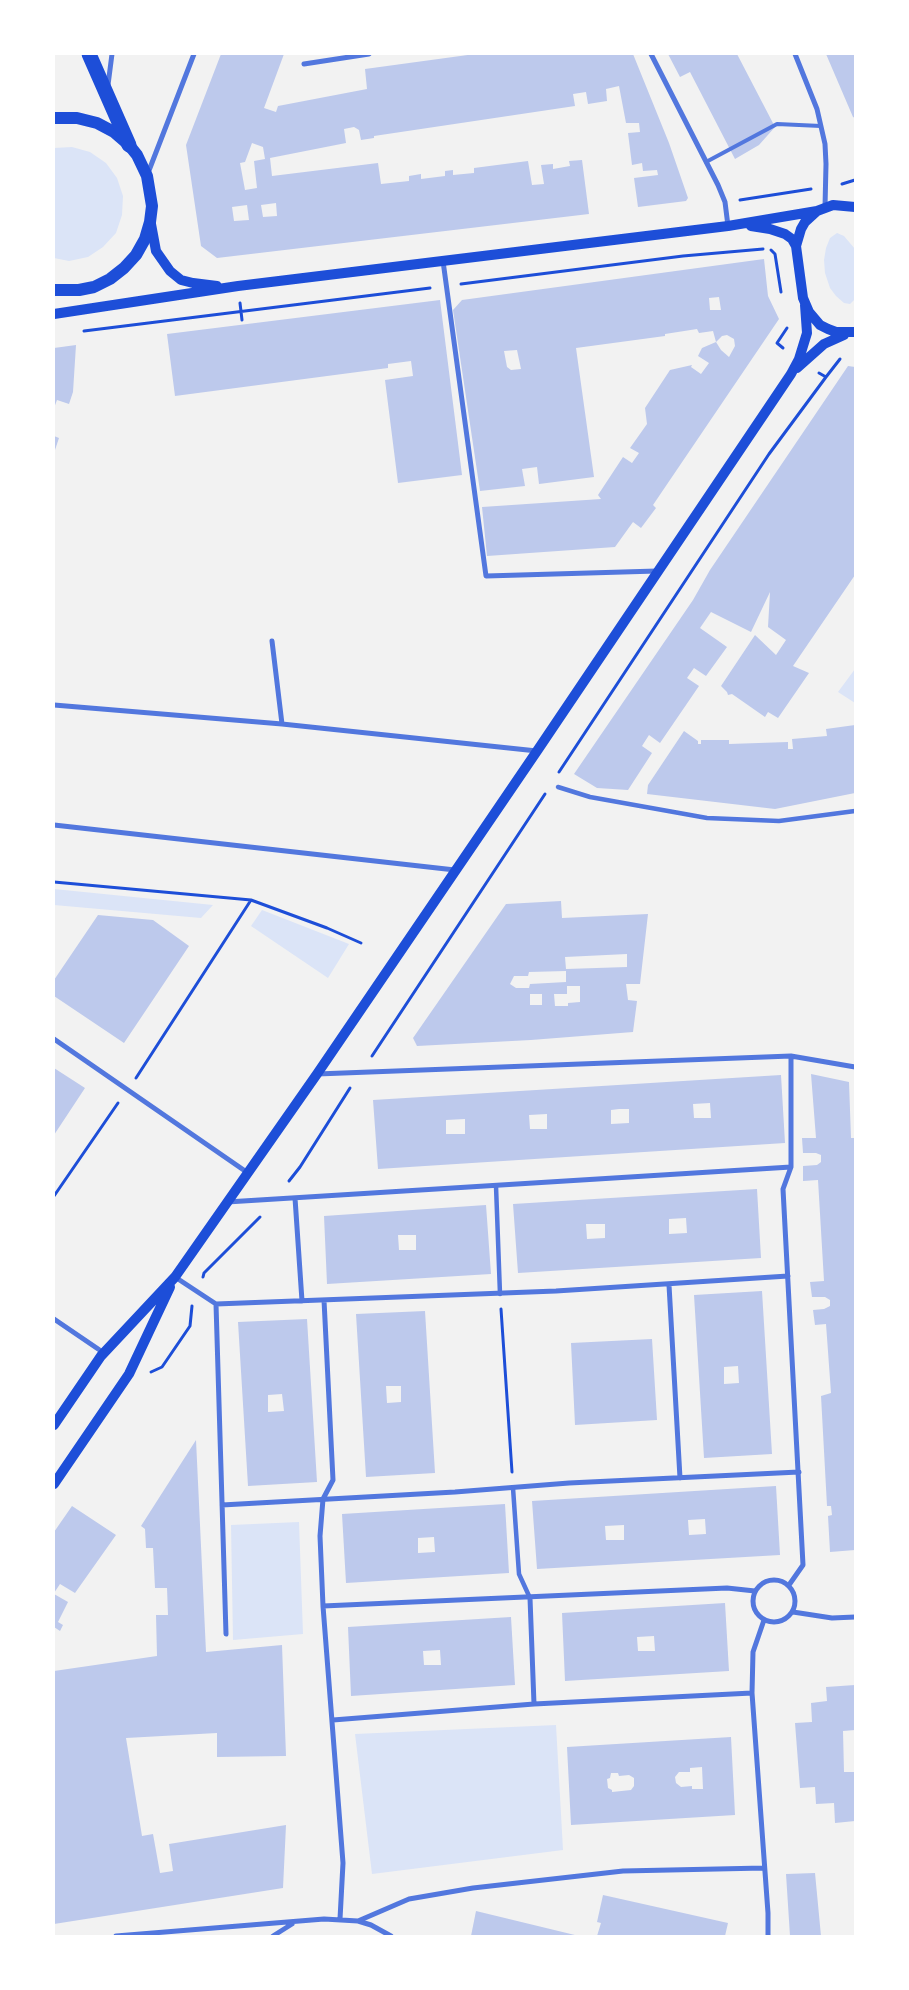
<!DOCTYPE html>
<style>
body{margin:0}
#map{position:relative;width:909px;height:1990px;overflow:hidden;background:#f2f2f2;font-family:"Sofia Sans Condensed",sans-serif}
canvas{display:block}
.frame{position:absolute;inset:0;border:55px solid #fff;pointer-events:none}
</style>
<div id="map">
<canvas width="909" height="1990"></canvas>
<div class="frame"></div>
</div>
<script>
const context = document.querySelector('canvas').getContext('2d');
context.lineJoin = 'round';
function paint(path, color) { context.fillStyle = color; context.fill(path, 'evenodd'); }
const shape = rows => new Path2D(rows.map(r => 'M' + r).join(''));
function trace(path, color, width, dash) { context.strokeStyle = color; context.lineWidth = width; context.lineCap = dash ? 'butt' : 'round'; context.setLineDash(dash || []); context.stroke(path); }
const green = shape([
 [72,147,90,152,106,163,117,178,123,196,122,215,116,233,103,247,88,257,69,261,54,258,54,148],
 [837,233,844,236,855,249,855,299,850,304,844,303,836,296,830,288,825,273,824,260,826,248,830,238],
 [855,669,855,703,838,692],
 [54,889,213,905,201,918,54,905],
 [262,910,349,944,328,978,251,926],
 [299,1522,303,1634,233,1640,231,1525],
 [556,1725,563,1850,372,1874,355,1734]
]);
const building = shape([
 [221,54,255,55,255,54,284,54,264,108,276,112,278,106,367,89,365,69,475,54,633,54,669,143,688,198,686,201,638,207,634,178,658,175,657,170,643,171,642,163,632,165,628,133,640,132,639,123,626,123,619,86,606,89,607,101,588,104,586,92,573,94,575,106,374,136,374,138,361,140,359,130,354,127,344,129,346,143,270,158,272,176,378,163,381,184,409,181,409,176,421,174,421,179,445,176,445,171,453,170,453,175,474,173,474,168,528,161,532,185,544,184,541,165,553,164,553,169,570,166,569,161,582,160,589,214,217,258,201,246,186,145],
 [252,143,263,147,265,159,254,161,257,188,245,190,240,163,245,162],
 [276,203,277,216,263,217,261,205],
 [247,205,249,220,234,221,232,207],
 [668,54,737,54,775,127,759,145,735,159,690,72,680,77],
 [826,54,855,54,855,118,853,117],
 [764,259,768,296,779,319,653,505,656,508,641,528,633,522,615,547,487,556,482,507,601,499,598,495,623,457,632,463,639,453,630,448,647,424,645,408,670,370,692,365,691,367,701,374,709,363,698,356,702,348,716,342,721,350,729,357,735,346,734,339,727,335,722,336,716,342,713,331,699,333,697,329,665,334,665,336,576,348,594,477,539,484,537,467,522,469,525,486,480,491,453,310,462,300],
 [719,297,721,310,710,310,709,298],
 [517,350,521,369,511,370,507,367,504,351],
 [440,300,462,475,398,483,385,380,413,376,411,361,388,364,388,368,175,396,167,334],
 [76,345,73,392,69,404,57,400,54,408,54,348],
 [848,366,855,367,855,575,793,666,809,673,778,718,768,712,765,717,732,694,728,695,727,692,721,686,755,635,776,655,786,640,768,627,770,592,751,632,711,612,700,628,727,647,706,676,694,668,687,678,699,686,660,743,649,735,642,746,652,753,628,790,597,788,574,774,693,600,710,570],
 [54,436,59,438,54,453],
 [855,725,855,793,775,809,647,794,648,785,684,731,698,741,698,744,701,744,701,740,729,740,729,744,788,742,788,749,793,749,792,739,827,736,826,729],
 [561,901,562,918,648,914,640,984,626,984,628,1000,637,1001,633,1032,531,1040,417,1046,413,1038,506,904],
 [627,954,627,967,566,969,565,957],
 [566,971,566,982,530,984,529,988,516,988,510,984,514,976,528,976,529,972],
 [567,986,580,986,580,1002,568,1003,568,1006,555,1006,554,994,567,994],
 [530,994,542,994,542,1005,530,1005],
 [98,915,153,920,189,946,124,1043,54,996,54,980],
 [54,1068,85,1088,54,1135],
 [811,1074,849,1082,851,1138,855,1138,855,1550,830,1552,828,1516,832,1515,831,1506,827,1506,821,1396,831,1393,826,1324,815,1325,813,1310,824,1309,830,1306,830,1300,825,1297,812,1297,810,1282,824,1281,818,1180,803,1181,803,1166,817,1165,821,1162,821,1155,816,1153,803,1153,802,1138,816,1138],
 [781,1075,785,1143,378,1169,373,1100],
 [710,1103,711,1118,694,1118,693,1104],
 [619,1109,629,1109,629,1123,611,1124,611,1110],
 [547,1114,547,1129,530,1129,529,1115],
 [465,1119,465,1134,446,1134,446,1120],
 [757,1189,761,1258,518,1273,513,1204],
 [686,1218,687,1233,669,1234,669,1219],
 [586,1224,605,1224,605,1238,587,1239],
 [486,1205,491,1274,327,1284,324,1216],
 [398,1235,416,1235,416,1250,399,1250],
 [762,1291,772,1454,704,1458,694,1295],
 [738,1366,739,1383,724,1384,724,1367],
 [425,1311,435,1473,366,1477,356,1314],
 [386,1386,401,1386,401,1402,387,1403],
 [307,1319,317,1482,248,1486,238,1322],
 [282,1394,284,1411,268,1412,268,1395],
 [652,1339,657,1420,575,1425,571,1343],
 [196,1440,206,1652,282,1645,286,1756,217,1757,217,1733,126,1738,142,1836,153,1834,160,1873,173,1871,169,1844,286,1825,283,1888,54,1924,54,1671,157,1656,156,1615,168,1615,167,1588,155,1588,153,1548,146,1548,145,1529,141,1526],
 [776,1486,780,1555,537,1569,532,1501],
 [705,1519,706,1534,689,1535,688,1520],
 [624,1525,624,1540,606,1540,605,1526],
 [505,1504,509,1573,346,1583,342,1514],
 [434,1537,435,1552,418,1553,418,1538],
 [72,1506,116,1535,75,1593,60,1584,54,1593,54,1532],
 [54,1594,68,1602,58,1622,63,1625,60,1631,54,1627],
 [725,1603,729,1671,565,1681,562,1613],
 [654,1636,655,1651,638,1651,637,1637],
 [511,1617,515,1685,351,1696,348,1627],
 [440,1650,441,1665,424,1665,423,1651],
 [855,1685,855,1730,843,1731,844,1772,855,1772,855,1821,835,1823,834,1803,816,1804,815,1787,800,1788,795,1723,812,1722,811,1703,827,1701,826,1687],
 [731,1737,735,1815,571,1825,567,1747],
 [702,1767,703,1789,692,1789,692,1786,681,1787,676,1783,675,1777,679,1772,690,1772,690,1768],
 [611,1773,618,1773,619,1776,629,1775,634,1778,634,1786,631,1790,612,1792,612,1790,608,1788,607,1779,610,1778],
 [815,1873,821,1936,790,1936,786,1874],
 [603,1895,728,1923,725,1936,597,1936,601,1923,597,1922],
 [476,1911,579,1936,471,1936]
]);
const path = shape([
 [842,184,855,180],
 [740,200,811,189],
 [771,250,775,254,781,292],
 [461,284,683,256,763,249],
 [240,303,242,320],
 [84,331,430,288],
 [783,348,777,343,787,328],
 [819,373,826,377,840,359],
 [559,772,769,454,826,377],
 [54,882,251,900,327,928,361,943],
 [372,1056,545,794],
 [136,1078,251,900],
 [289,1181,300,1167,350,1088],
 [54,1196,118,1103],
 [203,1277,204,1273,260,1217],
 [501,1309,512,1472],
 [151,1372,162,1367,190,1326,192,1306]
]);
const service = shape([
 [706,162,777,124,821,126]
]);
const pedestrian = shape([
 [558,787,590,797,707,818,779,821,855,811],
 [496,1186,500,1294],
 [513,1488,519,1574,530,1598]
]);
const minor = shape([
 [651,54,718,185,725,202,728,226],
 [795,54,817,109,825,144,826,164,825,207],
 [304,64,369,54],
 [108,85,112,54],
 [148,173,194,54],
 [443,261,486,576,657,571],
 [272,641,282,724],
 [54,705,282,724,537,751],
 [54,825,455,870],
 [54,1039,248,1173],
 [317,1074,791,1056,855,1067],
 [295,1198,302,1301],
 [227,1202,791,1167],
 [175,1277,216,1304],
 [669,1285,680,1478],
 [324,1300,333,1480,323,1499,320,1536,323,1606,343,1863,340,1919],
 [216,1304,556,1291,788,1276],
 [216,1304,226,1634],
 [54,1319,104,1353],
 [222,1505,455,1492,569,1483,799,1472],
 '753 1601a21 21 0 1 1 42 0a21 21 0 1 1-42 0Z',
 [789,1585,803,1565,783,1189,791,1167,791,1056],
 [530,1598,534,1704],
 [323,1606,727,1588,755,1591],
 [793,1612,832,1618,855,1617],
 [764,1620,753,1652,752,1693,768,1913,768,1936],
 [333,1720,534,1704,752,1693],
 [358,1921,409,1899,473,1888,623,1871,764,1868],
 [116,1936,324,1919,358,1921,371,1925,391,1936],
 [273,1936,292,1924]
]);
const secondary = shape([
 [855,207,833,205,817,211,805,222,801,229,796,246,803,298,809,312,820,325,828,329,836,332,855,332],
 [151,224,156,251,170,271,181,280,193,283,217,286],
 [751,226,770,229,785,234,792,239,796,246],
 [54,314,238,286,728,226,817,211],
 [797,368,824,344,844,335],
 [54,1425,101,1356,175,1277,317,1074,537,751,791,374,799,359,807,333,805,305],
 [54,1484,129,1374,170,1287]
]);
const primary = shape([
 [54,118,77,118,97,123,114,132,129,145,137,155,147,176,152,206,150,222,145,239,136,255,124,268,110,279,94,287,79,290,54,290]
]);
const motorway = shape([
 [89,54,129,145]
]);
paint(green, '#dbe4f7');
paint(building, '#bdc9ec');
trace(path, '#1d4ed8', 3);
trace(service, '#5277de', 4);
trace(pedestrian, '#5277de', 4.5);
trace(minor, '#5277de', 5);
trace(secondary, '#1d4ed8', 10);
trace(primary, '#1d4ed8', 12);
trace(motorway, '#1d4ed8', 15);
</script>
